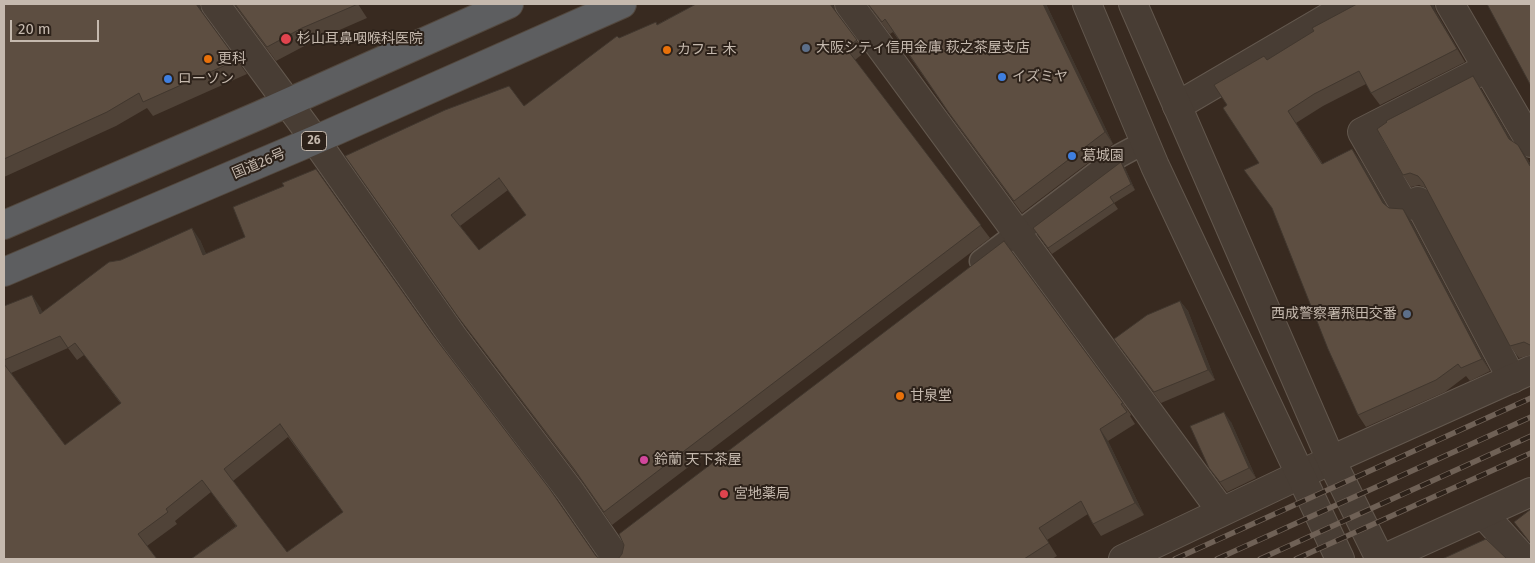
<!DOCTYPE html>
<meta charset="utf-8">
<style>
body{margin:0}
#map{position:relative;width:1535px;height:563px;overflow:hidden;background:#382a20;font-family:"Fira Sans",sans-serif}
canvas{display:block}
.frame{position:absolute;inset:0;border:5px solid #c5b9ae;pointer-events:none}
.scale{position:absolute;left:10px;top:20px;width:89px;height:22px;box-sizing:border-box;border:2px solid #c5b9ae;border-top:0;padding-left:6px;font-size:15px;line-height:18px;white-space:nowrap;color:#c5b9ae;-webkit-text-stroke:4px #2d221a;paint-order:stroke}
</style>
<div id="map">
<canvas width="1535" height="563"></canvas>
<div class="frame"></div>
<div class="scale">20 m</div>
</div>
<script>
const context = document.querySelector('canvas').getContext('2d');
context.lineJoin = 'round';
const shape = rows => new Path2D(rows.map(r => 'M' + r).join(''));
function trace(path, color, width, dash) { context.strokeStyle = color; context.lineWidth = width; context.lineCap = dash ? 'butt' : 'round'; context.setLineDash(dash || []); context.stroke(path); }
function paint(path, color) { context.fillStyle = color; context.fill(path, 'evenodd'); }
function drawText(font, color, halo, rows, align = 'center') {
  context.font = font + ' "Fira Sans","Noto Sans JP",sans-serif'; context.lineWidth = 4; context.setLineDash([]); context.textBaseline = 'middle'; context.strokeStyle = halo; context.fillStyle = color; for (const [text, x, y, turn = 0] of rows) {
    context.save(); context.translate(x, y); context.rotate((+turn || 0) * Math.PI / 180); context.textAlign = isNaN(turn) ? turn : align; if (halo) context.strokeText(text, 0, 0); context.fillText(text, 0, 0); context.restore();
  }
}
const pedestrian = shape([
 [981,261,1119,156,1132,149]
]);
const minor = shape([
 [215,4,315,140,454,338,570,491,617,559],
 [849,4,1222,512],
 [1450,4,1531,143],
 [1487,68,1362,132,1405,207,1418,201,1512,379],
 [1177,106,1351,4],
 [1483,514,1524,559],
 [1123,559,1331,460]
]);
const tertiary = shape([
 [1087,4,1155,166,1340,559],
 [1133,4,1331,460,1380,559],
 [1331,460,1531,370],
 [1383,559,1531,492]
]);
const trunk = shape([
 [4,225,260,115,509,4],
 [4,272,315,140,622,4]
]);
const rail = shape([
 [1175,559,1531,398],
 [1217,559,1531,417],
 [1260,559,1531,436],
 [1296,559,1531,453]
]);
const wall = shape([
 [4,4,199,5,202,12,247,74,153,116,147,108,116,126,4,177],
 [234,4,358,4,367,18,312,42,276,61],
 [696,4,834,4,833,5,836,12,865,52,855,60,990,238,612,525,581,480,467,329,345,156,524,106,619,38,658,24],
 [508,190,526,215,479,250,460,226],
 [867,4,1046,4,1113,144,1022,213,957,125,893,32,890,34],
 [1436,12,1465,62,1380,105,1371,93,1366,84,1323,106,1296,123,1323,164,1361,161,1387,206,1389,208,1403,209,1411,221,1490,371,1470,381,1466,376,1445,392,1366,427,1358,415,1259,163,1227,105,1267,60],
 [1481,89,1512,141,1527,158,1531,165,1531,355,1519,358,1510,346,1427,189,1426,188,1419,185,1411,187,1403,175],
 [1121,162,1125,168,1135,190,1114,203,1118,209,1052,254,1033,228],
 [200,240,206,254,433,335,596,556,191,559,236,526,211,492,175,521,177,524,147,546,4,559,4,306,40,307,42,312,121,260],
 [68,348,77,360,84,355,121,404,65,445,11,373],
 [288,437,343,512,287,552,233,481],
 [1180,301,1188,311,1215,380,1161,403,1114,339],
 [1123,403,1131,415,1130,416,1135,424,1108,441,1144,515,1101,536,1093,524,1088,514,1047,540,1057,556,1052,559,618,559],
 [1231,422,1256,478,1227,492,1209,468]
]);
const shadedWall = shape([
 [196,4,200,4,202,13],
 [830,4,834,4,833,5,836,13],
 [1043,4,1046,4,1113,144,1105,132],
 [1430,4,1434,4,1436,12,1465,62,1457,49],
 [1473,76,1481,89,1518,151,1509,139],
 [1518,145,1527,158,1531,165,1531,167],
 [1352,149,1361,161,1392,215,1383,203],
 [1121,162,1125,168,1135,190,1131,184],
 [1403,209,1411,221,1490,371,1482,359],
 [192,228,200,240,212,267,203,255],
 [32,295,40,307,49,326,40,314],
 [1180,301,1188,311,1215,380,1208,370],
 [1224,412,1231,422,1256,478,1249,468],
 [1100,429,1108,441,1144,515,1135,503]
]);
const building = shape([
 [4,4,196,4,237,60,143,102,139,93,107,112,4,159,4,4],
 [235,4,358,4,302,28,267,47,235,4],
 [696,4,830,4,857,40,846,48,981,225,604,512,574,469,458,317,345,156,445,110,509,86,524,106,617,36,619,38,656,22,657,25,696,4],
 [499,178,526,215,479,250,451,215,499,178],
 [868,4,1043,4,1105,132,1014,201,949,113,885,19,882,22,868,4],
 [1357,4,1430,4,1457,49,1371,93,1359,71,1314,94,1288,111,1322,164,1352,149,1383,203,1389,208,1403,209,1482,359,1461,368,1458,364,1436,380,1358,415,1328,349,1272,208,1244,170,1259,163,1223,108,1227,105,1214,85,1264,56,1267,60,1314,31,1312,28,1357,4],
 [1487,4,1531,4,1531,86,1487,4],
 [1473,76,1509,139,1518,145,1530,166,1531,165,1531,344,1530,345,1524,342,1510,346,1423,182,1418,176,1410,173,1403,175,1377,129,1387,122,1386,121,1473,76],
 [1121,162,1131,184,1110,197,1114,203,1048,248,1033,228,1121,162],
 [316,169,433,335,549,488,596,556,600,559,191,559,237,526,202,480,166,509,168,512,138,534,157,559,4,559,4,364,65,445,121,403,75,343,68,348,60,336,4,360,4,306,32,295,40,314,109,262,121,260,192,228,203,255,245,237,233,207,284,186,282,183,316,169],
 [280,424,343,512,287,552,224,469,280,424],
 [1004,241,1123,403,1121,404,1127,412,1100,429,1135,503,1093,524,1081,501,1039,528,1049,543,1024,559,618,559,622,554,624,545,619,534,1004,241],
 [1180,301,1208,370,1154,392,1114,339,1147,315,1180,301],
 [1224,412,1249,468,1220,482,1209,468,1190,426,1224,412],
 [1531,509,1531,544,1514,522,1531,509],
 [1486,539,1507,559,1442,559,1486,539]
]);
const markers = [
 [286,39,6,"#e0444e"],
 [806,48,5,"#5c6f8a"],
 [667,50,5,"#e8710a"],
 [208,59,5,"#e8710a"],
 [1002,77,5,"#3f7fe0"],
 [168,79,5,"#3f7fe0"],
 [1072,156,5,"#3f7fe0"],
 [1407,314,5,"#5c6f8a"],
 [900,396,5,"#e8710a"],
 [644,460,5,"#d1479c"],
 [724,494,5,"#e0444e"]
];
const shields = [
 [314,141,25]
];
const shieldNames = [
 ["26",314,141]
];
const poiNames = [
 ["杉山耳鼻咽喉科医院",297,39],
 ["大阪シティ信用金庫 萩之茶屋支店",816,48],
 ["カフェ 木",677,50],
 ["更科",218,59],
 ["イズミヤ",1012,77],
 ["ローソン",178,79],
 ["葛城園",1082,156],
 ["西成警察署飛田交番",1397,314,"right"],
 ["甘泉堂",910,396],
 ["鈴蘭 天下茶屋",654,460],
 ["宮地薬局",734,494]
];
const streetNames = [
 ["国道26号",259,164,-23]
];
trace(pedestrian, '#63584e', 25);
trace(minor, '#63584e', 30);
trace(tertiary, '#63584e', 30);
trace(trunk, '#53483e', 30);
trace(pedestrian, '#483d34', 22);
trace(minor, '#483d34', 28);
trace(tertiary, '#483d34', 28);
trace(trunk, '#5d5e60', 28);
trace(rail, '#6f6156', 5.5);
trace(rail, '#2d221a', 4, [11]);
paint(wall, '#504338');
paint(shadedWall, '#41372e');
paint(building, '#5d4e41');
trace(building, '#41372e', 1);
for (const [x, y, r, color] of markers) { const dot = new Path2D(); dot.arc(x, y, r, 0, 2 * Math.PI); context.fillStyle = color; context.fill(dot); trace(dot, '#2d221a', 2); }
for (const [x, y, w] of shields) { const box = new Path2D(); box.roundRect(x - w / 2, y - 9.5, w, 19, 4); context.fillStyle = '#2d221a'; context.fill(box); trace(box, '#c5b9ae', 1); }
drawText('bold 12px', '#c5b9ae', null, shieldNames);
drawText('14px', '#c5b9ae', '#2d221a', poiNames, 'left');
drawText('14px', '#c5b9ae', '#2d221a', streetNames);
</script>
